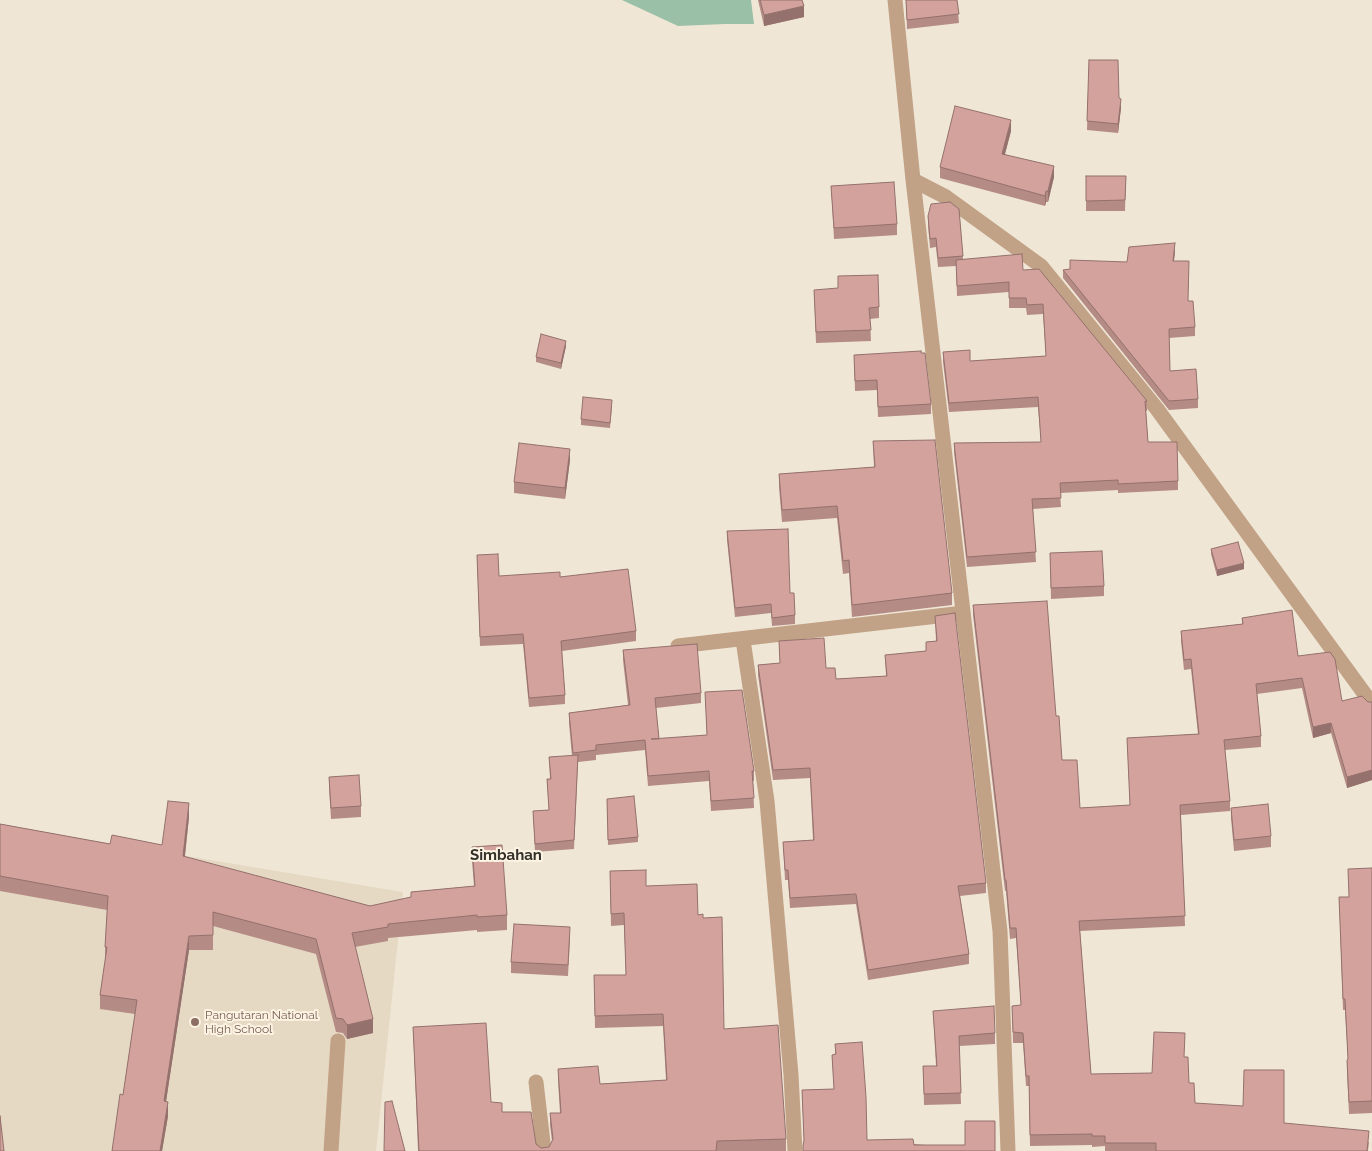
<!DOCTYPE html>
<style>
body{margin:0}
canvas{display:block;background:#efe6d6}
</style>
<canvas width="1372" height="1151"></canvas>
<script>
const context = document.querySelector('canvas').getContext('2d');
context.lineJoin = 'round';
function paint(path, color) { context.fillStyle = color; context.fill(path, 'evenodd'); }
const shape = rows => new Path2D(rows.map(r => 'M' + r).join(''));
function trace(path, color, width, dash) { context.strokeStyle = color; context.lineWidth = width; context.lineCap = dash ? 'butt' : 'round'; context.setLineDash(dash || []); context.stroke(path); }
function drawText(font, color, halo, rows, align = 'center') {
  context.font = font + ' Raleway,sans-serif'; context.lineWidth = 4; context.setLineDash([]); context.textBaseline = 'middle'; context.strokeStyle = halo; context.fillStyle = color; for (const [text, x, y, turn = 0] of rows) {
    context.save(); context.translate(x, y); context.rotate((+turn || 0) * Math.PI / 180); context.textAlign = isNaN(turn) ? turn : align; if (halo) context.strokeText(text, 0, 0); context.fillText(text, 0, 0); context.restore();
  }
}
const built = shape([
 [0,825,403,892,376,1151,0,1151]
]);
const green = shape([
 [622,0,751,0,754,24,725,24,678,26]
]);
const minor = shape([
 [895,0,913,180,1000,931,1008,1151],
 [913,180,946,197,1041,266,1157,409,1372,704],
 [743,640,767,801,791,1075,795,1151],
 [678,646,955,614],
 [536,1082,544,1151],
 [331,1151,338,1041]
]);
const wall = shape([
 [758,0,802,0,804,17,764,26],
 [906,0,957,0,959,23,907,29],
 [1089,60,1119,98,1121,108,1118,133,1087,130],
 [1011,131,1005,154,1054,177,1048,202,1046,202,1045,206,940,178,940,167],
 [1086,176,1126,176,1125,211,1086,211],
 [831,186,897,224,897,235,834,239],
 [959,209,963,259,1023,270,1147,401,1147,411,1146,411,1148,442,1178,481,1178,490,1118,493,1118,490,1060,493,1061,507,1033,509,1036,562,967,567,954,452,954,443,1041,442,1038,407,949,412,943,362,943,352,970,361,1046,356,1043,314,1027,315,1026,308,1009,308,1009,292,957,296,956,266,938,267,936,247,930,248,928,225,928,216],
 [1175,251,1174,261,1188,301,1195,327,1195,336,1169,338,1170,371,1198,399,1198,408,1169,410,1063,278,1063,270,1127,262],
 [814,290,879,307,879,318,870,319,871,341,816,343],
 [566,346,561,369,536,362,536,357],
 [854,355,931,404,931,414,878,417,877,390,855,391],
 [612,406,610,428,581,425,581,419],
 [873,441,952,593,952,605,852,617,849,573,843,574,837,518,782,522,779,487,779,474,874,467],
 [570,460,565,499,514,493,514,482],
 [727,531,790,593,795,615,795,624,772,626,771,613,735,617,727,540],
 [1211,549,1244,569,1217,576,1211,554],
 [1050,553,1104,586,1104,596,1051,599],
 [477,555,499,576,560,577,636,631,636,641,562,651,565,695,565,704,529,707,523,644,480,646],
 [973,605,1056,716,1062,760,1080,808,1130,805,1127,738,1198,734,1191,669,1184,670,1181,641,1181,631,1242,624,1242,618,1298,656,1342,701,1372,702,1372,780,1347,788,1331,733,1313,738,1302,688,1257,694,1261,736,1261,747,1225,750,1230,801,1230,811,1181,815,1185,926,1080,931,1091,1074,1152,1073,1184,1057,1189,1083,1195,1103,1369,1142,1368,1151,1105,1151,1105,1146,1092,1147,1092,1145,1030,1146,1029,1086,1026,1086,1023,1043,1013,1043,1012,1006,1021,1005,1016,938,1010,939,1006,891,1005,891,973,615],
 [935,616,986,883,986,893,960,896,969,954,969,964,868,980,856,904,790,908,788,880,785,880,783,842,813,840,810,778,773,780,758,675,758,665,780,663,779,641,826,668,836,679,886,676,885,655,926,651,926,642,936,641],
 [623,650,701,693,701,703,656,708,659,739,707,735,705,692,754,771,754,781,753,781,754,808,711,811,709,781,648,786,645,750,596,755,596,760,578,762,574,849,535,852,533,811,549,810,547,779,550,779,549,757,572,756,569,723,569,713,628,705,623,660],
 [329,777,361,806,361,817,331,819,329,788],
 [607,799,638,837,638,842,608,845],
 [1231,808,1271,836,1271,847,1234,851,1231,818],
 [189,817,185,857,370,906,411,897,411,892,474,886,472,861,472,847,507,915,507,930,477,932,477,930,388,938,388,941,355,947,373,1033,347,1039,343,1033,336,1032,316,954,213,926,213,950,189,950,166,1101,168,1116,162,1151,112,1151,123,1095,135,1014,100,1009,100,995,105,961,105,947,107,910,0,891,0,824,110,844,162,845],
 [1372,868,1372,1113,1349,1114,1347,1071,1347,1060,1348,1059,1345,1010,1343,1010,1339,897,1349,897],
 [610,871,646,886,703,918,724,1029,786,1139,786,1151,418,1151,413,1027,491,1102,541,1148,549,1147,552,1141,550,1125,550,1113,560,1113,558,1080,558,1069,600,1084,666,1080,663,1026,595,1028,594,975,626,975,624,925,611,926],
 [570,938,568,976,511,973,511,962],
 [933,1011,995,1033,995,1044,959,1046,961,1104,924,1105,923,1066,936,1066],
 [835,1044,867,1140,995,1151,804,1142,802,1090,834,1089,832,1055,835,1054]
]);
const shadedWall = shape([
 [804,6,804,17,764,26,764,15],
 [1121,99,1121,108,1118,133,1118,124],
 [1011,120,1011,131,1002,165,1002,154],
 [1054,166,1054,177,1048,202,1048,191],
 [1046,191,1046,202,1045,206,1045,196],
 [1175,243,1175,251,1173,269,1173,261],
 [566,341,566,346,561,369,561,363],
 [570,449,570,460,565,499,565,488],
 [1244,563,1244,569,1217,576,1217,570],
 [1331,723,1331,733,1313,738,1313,727],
 [1372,770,1372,780,1347,788,1347,777],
 [189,803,189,817,183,871,183,856],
 [189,936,189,950,164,1115,164,1101],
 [373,1019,373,1033,347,1039,347,1025],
 [168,1102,168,1116,162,1151,160,1151]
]);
const building = shape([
 [760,0,802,0,804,6,764,15,760,0],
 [906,0,957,0,959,14,907,20,906,0],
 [1089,60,1118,60,1119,98,1121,99,1118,124,1087,121,1089,60],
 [955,106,1011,120,1002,154,1054,166,1048,191,1046,191,1045,196,940,167,955,106],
 [1086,176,1126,176,1125,200,1086,201,1086,176],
 [894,182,897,224,834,228,831,186,894,182],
 [950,202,959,209,963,256,938,258,936,238,930,239,928,216,931,204,950,202],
 [1175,243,1173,261,1189,261,1188,301,1193,301,1195,327,1169,329,1170,371,1196,369,1198,399,1169,401,1063,270,1070,269,1070,260,1127,262,1129,247,1175,243],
 [1022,254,1023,270,1039,269,1147,401,1145,401,1148,442,1177,442,1178,481,1118,484,1118,480,1060,483,1061,498,1032,499,1036,552,967,557,954,443,1041,442,1038,397,949,403,943,352,970,350,970,361,1046,356,1043,304,1027,305,1026,298,1009,298,1009,282,957,286,956,260,1022,254],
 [878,275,879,307,869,308,871,330,816,332,814,290,838,288,838,276,878,275],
 [541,334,566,341,561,363,536,357,541,334],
 [921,351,921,353,925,353,931,404,878,407,877,380,855,381,854,355,921,351],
 [583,397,612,400,610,423,581,419,583,397],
 [935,440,952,593,852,605,849,560,843,561,837,506,782,510,779,474,875,467,873,441,935,440],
 [519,443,570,449,565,488,514,482,519,443],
 [788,529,790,593,794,593,795,615,772,618,771,604,735,608,727,531,788,529],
 [1238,542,1244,563,1217,570,1211,549,1238,542],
 [1102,551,1104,586,1051,588,1050,553,1102,551],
 [498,554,499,576,560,572,560,577,628,569,636,631,561,641,565,695,529,698,523,634,480,637,477,555,498,554],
 [1047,601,1056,716,1059,716,1062,760,1077,760,1080,808,1130,805,1127,738,1199,734,1191,659,1184,660,1181,631,1243,624,1242,618,1292,610,1298,656,1330,652,1335,659,1342,701,1362,696,1368,702,1372,702,1372,770,1347,777,1331,723,1313,727,1302,678,1256,684,1261,736,1224,740,1230,801,1180,805,1185,916,1079,921,1091,1074,1152,1073,1154,1032,1185,1033,1184,1057,1188,1057,1189,1083,1194,1083,1195,1103,1243,1106,1244,1070,1284,1070,1284,1123,1369,1131,1367,1151,1156,1151,1156,1143,1105,1143,1105,1136,1092,1136,1092,1134,1030,1135,1029,1076,1026,1076,1023,1033,1013,1032,1012,1006,1021,1005,1016,928,1010,928,1006,880,1005,880,973,605,1047,601],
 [955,613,986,883,958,886,969,954,868,970,856,894,790,898,788,870,785,870,783,842,814,840,810,768,773,770,758,665,780,663,779,641,824,638,826,668,835,668,836,679,887,676,885,655,926,651,926,642,937,641,935,616,955,613],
 [697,644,701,693,655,698,659,739,651,739,707,735,705,692,742,690,754,771,752,771,754,798,711,801,709,771,648,776,645,740,596,745,596,750,573,753,569,713,630,705,623,650,697,644],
 [578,755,574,840,535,844,533,811,549,810,547,779,551,779,549,757,578,755],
 [359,775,361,806,331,808,329,777,359,775],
 [634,796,638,837,608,840,607,799,634,796],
 [168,801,189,803,183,856,370,906,411,897,411,892,475,886,472,847,502,845,507,915,477,917,477,915,388,924,388,927,352,933,373,1019,347,1025,343,1019,336,1018,316,939,213,912,213,935,189,936,164,1101,168,1102,160,1151,112,1151,120,1094,123,1095,137,1000,100,995,107,947,105,947,108,896,0,876,0,824,110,844,112,835,162,845,168,801],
 [1268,804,1271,836,1234,840,1231,808,1268,804],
 [1372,868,1372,1101,1349,1102,1347,1060,1348,1059,1345,999,1343,999,1339,897,1349,897,1348,869,1372,868],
 [646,870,646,886,697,884,698,915,703,914,703,918,722,917,724,1029,778,1025,786,1139,717,1141,716,1151,419,1151,413,1027,486,1023,491,1102,502,1103,502,1112,531,1112,536,1144,541,1148,549,1147,553,1139,550,1113,561,1113,558,1069,598,1066,600,1084,667,1080,663,1014,595,1016,594,975,626,975,624,913,611,914,610,871,646,870],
 [514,924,570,927,568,965,511,962,514,924],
 [994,1006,995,1033,959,1036,961,1093,924,1094,923,1066,937,1066,933,1011,994,1006],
 [862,1042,866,1097,867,1140,913,1139,914,1145,965,1145,965,1121,995,1121,995,1151,803,1151,803,1146,804,1140,802,1090,834,1089,832,1055,836,1054,835,1044,862,1042],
 [392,1101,405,1151,384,1151,385,1102,392,1101],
 [0,1116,4,1151,0,1151,0,1116]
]);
const markers = [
 [195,1022,5,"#8d6e63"]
];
const educationNames = [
 ["Pangutaran National",205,1015],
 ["High School",205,1029]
];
const quarterNames = [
 ["Simbahan",506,855]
];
paint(built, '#e6d9c3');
paint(green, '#9ac0a7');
trace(minor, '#c2a286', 15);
paint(wall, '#b58b86');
paint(shadedWall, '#94716d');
paint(building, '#d3a29c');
trace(building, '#94716d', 1);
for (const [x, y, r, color] of markers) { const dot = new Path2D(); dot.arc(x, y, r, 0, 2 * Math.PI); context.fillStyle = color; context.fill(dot); trace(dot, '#fcf3e3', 2); }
drawText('12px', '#785e54', '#fcf3e3', educationNames, 'left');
drawText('bold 15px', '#34312b', '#fcf3e3', quarterNames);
</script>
